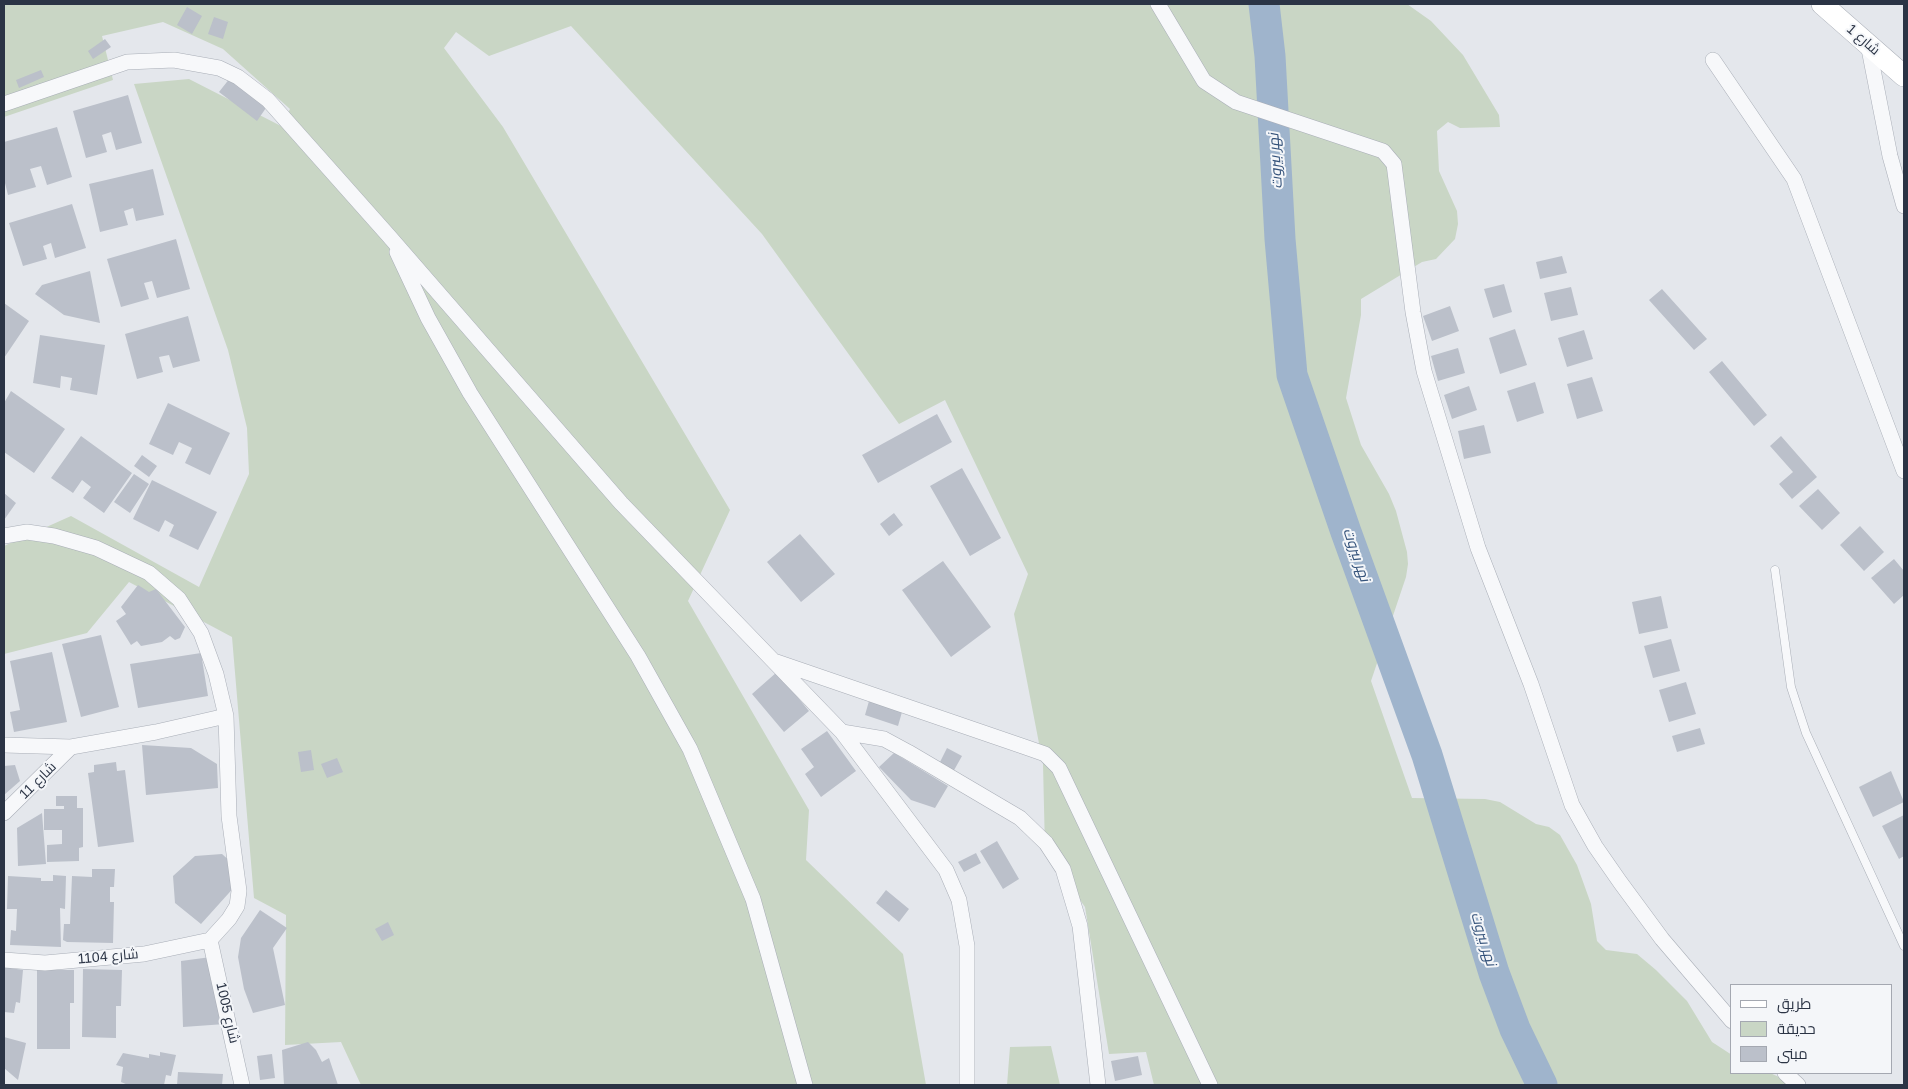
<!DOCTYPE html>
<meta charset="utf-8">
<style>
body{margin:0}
#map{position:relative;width:1908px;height:1089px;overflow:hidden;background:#e4e7ec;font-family:Helvetica,Cairo,sans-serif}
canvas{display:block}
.frame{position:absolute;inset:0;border:5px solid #2b3445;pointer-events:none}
.legend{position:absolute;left:1730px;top:984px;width:162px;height:90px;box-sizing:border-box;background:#f4f6f9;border:1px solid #a4a8b1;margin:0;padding:6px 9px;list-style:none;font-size:15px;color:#2b3445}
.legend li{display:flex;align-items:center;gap:10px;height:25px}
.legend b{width:25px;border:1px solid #a4a8b1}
</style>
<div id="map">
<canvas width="1908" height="1089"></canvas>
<div class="frame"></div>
<ul class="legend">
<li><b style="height:6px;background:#fff"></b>طريق</li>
<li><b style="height:14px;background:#c9d6c5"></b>حديقة</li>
<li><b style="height:14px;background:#bbc0ca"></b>مبنى</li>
</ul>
</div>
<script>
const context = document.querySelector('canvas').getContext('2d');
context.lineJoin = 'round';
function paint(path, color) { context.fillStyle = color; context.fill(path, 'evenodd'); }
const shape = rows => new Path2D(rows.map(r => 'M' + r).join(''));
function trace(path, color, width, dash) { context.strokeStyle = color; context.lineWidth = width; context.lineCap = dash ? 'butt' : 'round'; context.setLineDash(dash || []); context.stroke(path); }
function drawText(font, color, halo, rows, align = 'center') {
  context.font = font + ' Helvetica,Cairo,sans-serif'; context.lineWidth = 4; context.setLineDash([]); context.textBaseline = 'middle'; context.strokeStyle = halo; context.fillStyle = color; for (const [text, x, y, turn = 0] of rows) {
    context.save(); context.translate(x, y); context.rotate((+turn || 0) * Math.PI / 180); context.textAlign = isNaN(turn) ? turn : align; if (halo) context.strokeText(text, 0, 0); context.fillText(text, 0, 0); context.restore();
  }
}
const green = shape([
 [4,4,1407,4,1431,21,1463,55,1499,115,1500,127,1460,128,1448,122,1437,131,1439,171,1457,211,1458,224,1455,239,1436,259,1422,262,1361,299,1361,315,1346,398,1361,445,1389,494,1396,511,1407,552,1408,564,1406,577,1371,681,1412,798,1485,799,1500,802,1536,824,1549,827,1560,835,1577,865,1591,904,1597,941,1606,950,1637,954,1656,970,1687,1001,1712,1042,1732,1055,1732,1073,1770,1073,1797,1085,1154,1085,1146,1052,1109,1054,1085,907,1045,850,1043,764,1014,614,1028,574,945,400,899,424,762,234,571,26,489,56,456,32,444,48,503,127,730,510,688,601,809,810,806,860,903,954,926,1085,361,1085,341,1042,285,1045,286,915,254,898,232,637,129,582,87,633,4,654,4,546,71,516,199,587,249,474,247,428,228,350,134,84,189,79,281,126,290,109,223,49,163,22,102,36,113,80,4,117],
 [1051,1046,1060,1085,1007,1085,1010,1047]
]);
const river = shape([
 [1264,4,1270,56,1280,239,1292,375,1346,532,1427,755,1494,973,1515,1029,1542,1085]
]);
const building = shape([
 [187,7,202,16,192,34,177,25],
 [214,17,228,22,223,39,208,34],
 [105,39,111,47,93,59,88,51],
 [41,70,44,77,19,88,16,80],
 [230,78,268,105,257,121,219,92],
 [128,95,142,143,116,150,111,132,102,135,107,152,86,158,73,111],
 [57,127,72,177,47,185,41,166,30,169,36,187,8,195,4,179,4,142],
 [153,169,164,215,136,221,133,208,124,211,128,225,100,232,89,184],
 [72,204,86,248,55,258,51,243,43,246,47,259,23,266,9,223],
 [176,239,190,289,157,298,152,281,144,283,149,299,121,307,107,259],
 [1562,256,1567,273,1540,279,1536,262],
 [90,271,100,323,64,315,35,294,42,285],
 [1504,284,1512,312,1493,318,1484,289],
 [1571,287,1578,315,1551,321,1544,293],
 [1662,289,1707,339,1694,350,1649,300],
 [4,303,29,321,4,358],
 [1450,306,1459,331,1432,341,1423,316],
 [188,316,200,361,173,368,169,355,159,357,163,372,137,379,125,334],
 [1515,329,1527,365,1500,374,1489,338],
 [1584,330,1593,359,1567,367,1558,338],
 [40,335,105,345,97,395,70,390,72,378,61,376,60,388,33,383],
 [1458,348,1465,373,1438,381,1431,356],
 [1722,361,1767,415,1754,426,1709,372],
 [1592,377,1603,411,1577,419,1567,384],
 [1535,382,1544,413,1517,422,1507,391],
 [1469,386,1477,410,1452,419,1444,395],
 [11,391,65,429,34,473,4,452,4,403],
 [168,403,230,433,210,475,185,463,192,448,179,442,173,455,149,444],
 [937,414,952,442,878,483,862,455],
 [1484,425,1491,453,1464,459,1458,431],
 [81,436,132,473,104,513,83,498,91,487,82,480,73,493,51,478],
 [1781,436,1817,477,1792,499,1779,484,1793,472,1770,446],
 [142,455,157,466,149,477,134,466],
 [962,468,1001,538,970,556,930,486],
 [134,474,149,484,130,513,114,502],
 [152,480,217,512,198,550,169,536,174,525,165,520,159,532,133,519],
 [1818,489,1840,513,1822,530,1799,506],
 [4,493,16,503,4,520],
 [894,513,903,525,889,536,880,524],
 [1860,526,1884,552,1864,571,1840,545],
 [800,534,835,574,801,602,767,562],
 [1894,559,1904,571,1904,595,1894,604,1871,578],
 [943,561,991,627,951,657,902,590],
 [138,585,149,592,156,589,185,627,180,638,175,640,170,636,162,642,141,646,137,641,131,645,116,621,126,614,121,607],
 [1661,596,1668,628,1639,634,1632,602],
 [101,635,119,707,81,717,62,644],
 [1671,639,1680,671,1653,678,1644,646],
 [52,652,67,722,14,732,10,712,20,710,10,661],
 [201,653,208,696,138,708,130,664],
 [777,672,809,711,784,732,752,694],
 [1686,682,1696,714,1669,722,1659,690],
 [869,701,902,712,898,726,865,715],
 [1700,728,1705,744,1677,752,1672,736],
 [827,731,856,771,821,797,805,774,814,767,801,749],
 [142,745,191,748,217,764,218,788,146,795],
 [947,748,962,756,953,772,939,764],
 [311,750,314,770,301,772,298,752],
 [894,753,948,786,935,808,911,800,879,767],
 [337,758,343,772,327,778,321,764],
 [116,762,117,771,125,770,134,842,98,847,88,773,94,772,94,765],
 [15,765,20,781,4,795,4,766],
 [1891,771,1904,802,1873,817,1859,787],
 [56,796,77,796,77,808,83,808,83,847,79,848,79,861,47,862,47,845,62,844,62,830,44,830,44,809,64,809,64,806,56,806],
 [42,813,46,864,18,866,17,828],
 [1904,815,1904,856,1899,859,1882,826],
 [997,841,1019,879,1003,889,980,851],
 [976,853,981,863,964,872,958,862],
 [222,854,232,863,237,884,201,924,175,903,173,876,195,856],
 [92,869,115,869,114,887,110,887,110,902,114,902,113,943,67,942,63,940,64,924,70,924,72,876,92,877],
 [53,875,66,876,65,909,60,908,61,947,10,945,11,930,16,931,17,909,7,909,8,876,41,878,41,881,53,881],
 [886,890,909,909,899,922,876,903],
 [260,910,287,928,273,948,285,1005,253,1013,244,989,238,957,241,938],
 [388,922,394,935,382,941,375,929],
 [211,957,225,1024,183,1027,181,961],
 [4,967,23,970,20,1003,16,1002,14,1013,4,1012],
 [83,969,122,970,121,1006,116,1006,116,1038,82,1037],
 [37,970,74,970,74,1003,70,1003,70,1049,37,1049],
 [4,1037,26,1043,18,1080,4,1068],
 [308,1042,316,1050,322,1062,329,1058,338,1085,284,1085,282,1050],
 [160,1052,176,1055,171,1076,166,1075,164,1085,128,1085,121,1082,123,1067,116,1065,123,1053,149,1058,149,1054,160,1056],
 [272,1054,275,1078,260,1080,257,1056],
 [1138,1056,1142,1075,1115,1081,1111,1061],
 [178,1072,223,1074,222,1085,177,1085]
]);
const lane = shape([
 [1775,570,1791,687,1806,733,1904,946]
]);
const street = shape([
 [1158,4,1204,81,1236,102,1383,151,1394,164,1413,312,1424,371,1478,548,1531,684,1572,805,1595,846,1620,882,1662,939,1732,1021],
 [1868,44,1890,156,1904,206],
 [1713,60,1794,179,1904,471],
 [4,104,127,62,174,60,219,68,238,77,268,100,388,235,621,503,842,732,946,870,959,900,967,946,967,1085],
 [397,252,428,318,470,393,638,656,690,749,753,899,805,1085],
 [4,536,27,532,54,536,96,548,149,573,179,599,201,633,216,674,226,716,229,816,239,891,237,906,229,919,210,940],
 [777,662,1025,747,1045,754,1059,768,1210,1085],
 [842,732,884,739,908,752,1020,818,1046,843,1063,869,1080,926,1098,1085],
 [4,745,71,747,156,732,226,716],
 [4,813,71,747],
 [210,940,242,1085],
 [4,960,45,963,144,954,210,940],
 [1785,1073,1798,1085]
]);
const secondary = shape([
 [1822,4,1904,76]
]);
const streetNames = [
 ["شارع 1",1863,40,41],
 ["شارع 11",38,781,-45],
 ["شارع 1104",108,957,-5],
 ["شارع 1005",227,1013,77]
];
const waterNames = [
 ["نهر بيروت",1276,161,-94],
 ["نهر بيروت",1356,555,71],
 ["نهر بيروت",1483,939,73]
];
paint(green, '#c9d6c5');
trace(river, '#9fb4cc', 31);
paint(building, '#bbc0ca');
trace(lane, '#a9aeb7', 9);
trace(street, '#a9aeb7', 16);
trace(secondary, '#a9aeb7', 22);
trace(lane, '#f7f8fa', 8);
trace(street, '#f7f8fa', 15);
trace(secondary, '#fff', 21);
drawText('14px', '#2b3445', '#f4f6f9', streetNames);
drawText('italic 15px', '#34527a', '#f4f6f9', waterNames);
</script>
